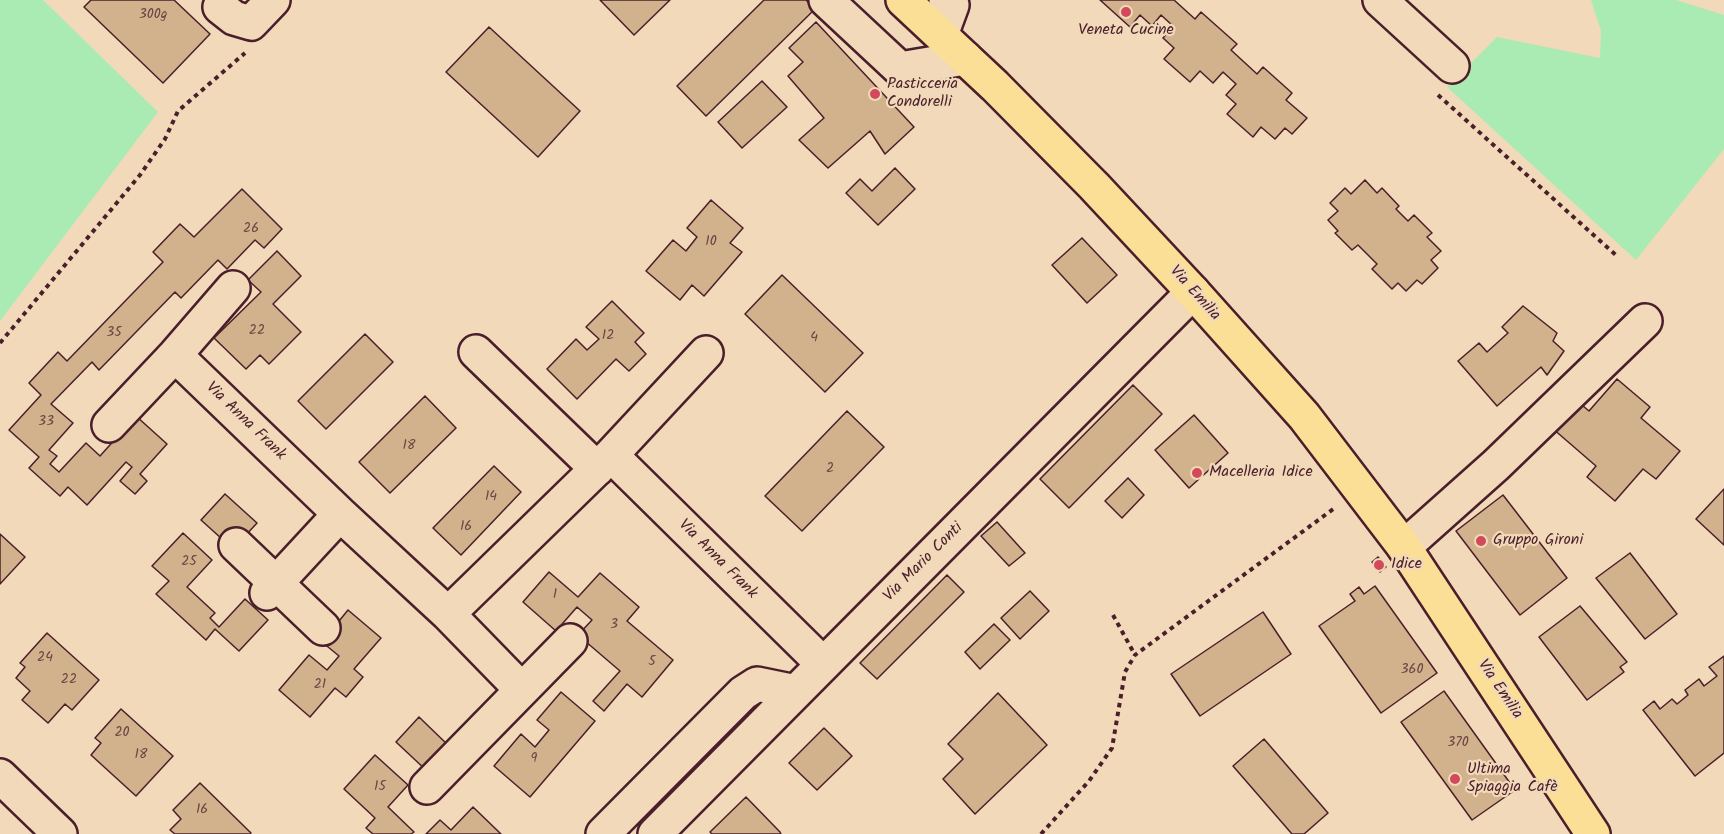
<!DOCTYPE html>
<meta charset="utf-8">
<style>
body{margin:0}
canvas{display:block;background:#f1d9b9}
</style>
<canvas width="1724" height="834"></canvas>
<script>
const context = document.querySelector('canvas').getContext('2d');
context.lineJoin = 'round';
function paint(path, color) { context.fillStyle = color; context.fill(path, 'evenodd'); }
const shape = rows => new Path2D(rows.map(r => 'M' + r).join(''));
function trace(path, color, width, dash) { context.strokeStyle = color; context.lineWidth = width; context.lineCap = dash ? 'butt' : 'round'; context.setLineDash(dash || []); context.stroke(path); }
function drawText(font, color, halo, rows, align = 'center') {
  context.font = font + ' Kalam,sans-serif'; context.lineWidth = 4.5; context.setLineDash([]); context.textBaseline = 'middle'; context.strokeStyle = halo; context.fillStyle = color; for (const [text, x, y, turn = 0] of rows) {
    context.save(); context.translate(x, y); context.rotate((+turn || 0) * Math.PI / 180); context.textAlign = isNaN(turn) ? turn : align; if (halo) context.strokeText(text, 0, 0); context.fillText(text, 0, 0); context.restore();
  }
}
const green = shape([
 [0,0,43,0,158,112,0,321],
 [1591,0,1676,0,1724,15,1724,149,1636,260,1447,87,1497,37,1600,58,1601,31]
]);
const building = shape([
 [91,0,174,0,210,34,163,83,84,7,91,0],
 [600,0,670,0,634,35,600,0],
 [764,0,806,0,815,9,706,116,677,86,764,0],
 [1100,0,1174,0,1195,19,1201,12,1237,44,1231,50,1257,74,1263,67,1292,93,1286,100,1307,118,1292,134,1285,128,1275,139,1261,127,1253,137,1227,114,1236,104,1226,95,1236,84,1223,72,1213,83,1200,71,1190,82,1164,59,1174,48,1163,38,1173,26,1161,15,1152,26,1140,15,1130,27,1100,0],
 [816,22,914,127,885,154,870,131,828,168,799,140,824,118,788,76,803,62,789,48,816,22],
 [489,27,580,111,538,157,446,72,489,27],
 [762,81,787,107,742,148,718,122,762,81],
 [895,168,915,189,878,225,846,193,860,179,872,191,895,168],
 [1365,180,1377,193,1382,188,1399,206,1396,209,1408,221,1414,215,1432,233,1427,237,1441,251,1431,260,1438,268,1422,284,1417,280,1406,291,1398,283,1392,289,1372,269,1377,264,1358,245,1352,250,1335,233,1338,231,1328,220,1338,211,1330,203,1345,188,1351,194,1365,180],
 [242,189,282,229,264,248,255,240,227,269,218,260,181,298,175,292,99,370,92,362,51,404,73,423,49,450,57,456,50,464,59,472,86,443,100,456,136,416,167,444,140,474,147,481,135,494,120,481,132,467,126,462,87,505,68,487,60,496,29,468,39,457,9,430,41,395,29,383,58,352,67,361,163,262,153,252,180,224,194,237,242,189],
 [711,200,743,228,730,243,742,252,704,296,692,285,680,300,646,271,673,240,686,251,697,237,687,228,711,200],
 [1082,238,1117,275,1087,303,1052,265,1082,238],
 [277,251,301,276,273,304,301,332,269,364,260,355,246,369,214,338,261,292,248,280,277,251],
 [782,275,863,353,825,392,745,314,782,275],
 [612,301,644,333,635,342,646,354,629,371,616,359,577,399,547,369,576,339,587,350,599,339,586,327,612,301],
 [1523,306,1557,333,1553,341,1564,351,1547,375,1541,367,1497,406,1458,361,1479,343,1487,352,1508,333,1502,327,1523,306],
 [365,334,393,362,326,429,298,401,365,334],
 [1617,379,1650,407,1641,418,1680,451,1656,479,1643,469,1615,501,1587,477,1596,466,1552,428,1576,400,1589,411,1617,379],
 [1133,385,1162,414,1069,508,1040,479,1133,385],
 [425,396,456,428,390,493,359,462,425,396],
 [847,411,884,447,802,531,765,496,847,411],
 [1194,415,1228,453,1189,488,1155,450,1194,415],
 [494,466,521,492,461,555,433,528,494,466],
 [1128,478,1144,495,1122,518,1105,501,1128,478],
 [1724,489,1724,545,1696,519,1724,489],
 [225,494,257,523,233,549,201,520,225,494],
 [1503,495,1567,578,1520,615,1456,531,1503,495],
 [997,522,1025,553,1009,566,981,536,997,522],
 [183,533,212,560,187,587,215,613,210,618,219,627,245,599,268,620,239,651,215,629,206,640,156,594,169,581,152,566,183,533],
 [0,534,25,557,0,584,0,534],
 [1630,553,1677,614,1645,639,1596,578,1630,553],
 [1378,557,1386,567,1380,572,1372,562,1378,557],
 [549,572,578,597,600,573,639,607,627,621,673,660,642,697,627,684,604,711,593,701,620,671,578,635,592,620,577,607,556,631,523,602,549,572],
 [947,575,964,592,877,679,860,663,947,575],
 [1375,586,1437,673,1381,713,1319,626,1355,601,1350,594,1359,587,1364,594,1375,586],
 [1030,591,1049,611,1020,639,1001,618,1030,591],
 [1580,606,1627,662,1620,667,1624,672,1587,700,1539,637,1580,606],
 [348,610,381,638,354,669,363,677,346,697,335,688,310,717,279,690,309,655,327,670,339,656,322,642,348,610],
 [1263,612,1291,654,1200,716,1171,674,1263,612],
 [994,624,1010,640,980,669,965,652,994,624],
 [47,633,99,680,72,710,65,704,48,723,22,700,30,691,16,678,25,667,20,663,47,633],
 [1724,656,1724,753,1695,776,1643,710,1654,701,1660,709,1672,699,1677,704,1688,695,1685,690,1699,679,1704,686,1717,676,1709,667,1724,656],
 [1444,691,1515,790,1472,820,1401,722,1444,691],
 [561,692,595,721,530,797,494,766,521,734,535,747,549,730,537,720,561,692],
 [998,693,1047,745,975,814,943,779,963,759,948,744,998,693],
 [121,709,173,756,136,796,91,755,101,743,95,738,121,709],
 [419,717,450,747,427,771,396,742,419,717],
 [824,728,852,756,817,790,789,763,824,728],
 [1264,739,1328,813,1304,834,1292,834,1233,766,1264,739],
 [375,755,408,785,388,807,414,832,411,834,373,834,366,828,375,818,344,789,375,755],
 [200,783,251,833,250,834,175,834,170,830,181,819,173,810,200,783],
 [746,797,780,832,781,834,712,834,710,832,746,797],
 [473,807,501,834,426,834,440,820,451,830,473,807]
]);
const path = shape([
 [1438,95,1618,257],
 [0,343,140,175,165,139,178,111,245,53],
 [1113,615,1135,655],
 [1041,834,1089,781,1112,748,1125,672,1135,655,1336,507]
]);
const minor = shape([
 [826,0,900,69,965,58],
 [1380,0,1452,66],
 [220,7,234,18,251,23,273,0],
 [941,35,952,5,946,0],
 [476,352,597,469],
 [175,355,340,514,448,614,521,689],
 [109,425,175,355,233,288],
 [611,455,823,664],
 [236,545,323,628],
 [1404,547,1496,465,1645,321],
 [267,593,340,514],
 [448,614,611,455,706,353],
 [0,776,60,834],
 [427,787,570,641],
 [603,834,743,693,757,684,796,692],
 [655,834,1193,292]
]);
const major = shape([
 [903,0,995,86,1094,186,1193,292,1304,416,1404,547,1593,834]
]);
const markers = [
 [1126,12,6,"#d1495b"],
 [875,94,6,"#d1495b"],
 [1197,473,6,"#d1495b"],
 [1481,541,6,"#d1495b"],
 [1379,565,6,"#d1495b"],
 [1455,779,6,"#d1495b"]
];
const numberNames = [
 ["300g",153,16],
 ["26",251,230],
 ["10",711,243],
 ["22",257,332],
 ["35",114,334],
 ["12",608,337],
 ["4",814,339],
 ["33",46,423],
 ["18",409,447],
 ["2",830,470],
 ["14",491,498],
 ["16",466,528],
 ["25",189,563],
 ["1",555,596],
 ["3",614,626],
 ["24",45,659],
 ["5",652,663],
 ["360",1412,671],
 ["22",69,681],
 ["21",320,686],
 ["20",122,734],
 ["370",1458,744],
 ["18",141,756],
 ["9",534,760],
 ["15",380,788],
 ["16",202,811]
];
const poiNames = [
 ["Veneta Cucine",1126,31,"center"],
 ["Pasticceria",887,85],
 ["Condorelli",887,103],
 ["Macelleria Idice",1209,473],
 ["Gruppo Gironi",1493,541],
 ["Idice",1391,565],
 ["Ultima",1467,770],
 ["Spiaggia Cafè",1467,788]
];
const streetNames = [
 ["Via Emilia",1194,294,48],
 ["Via Anna Frank",245,422,44],
 ["Via Anna Frank",717,560,45],
 ["Via Mario Conti",924,563,-45],
 ["Via Emilia",1499,690,56]
];
paint(green, '#aaebb4');
paint(building, '#d1b28c');
trace(building, '#4a1f2b', 1.5);
trace(minor, '#4a1f2b', 38);
trace(major, '#4a1f2b', 38);
trace(path, '#4a1f2b', 4, [4.5, 4.5]);
trace(minor, '#f1d9b9', 33);
trace(major, '#fbdf96', 33);
for (const [x, y, r, color] of markers) { const dot = new Path2D(); dot.arc(x, y, r, 0, 2 * Math.PI); context.fillStyle = color; context.fill(dot); trace(dot, '#f1d9b9', 2); }
drawText('14px', '#6c4443', null, numberNames);
drawText('16px', '#4a1f2b', '#f1d9b9', poiNames, 'left');
drawText('16px', '#4a1f2b', '#f1d9b9', streetNames);
</script>
